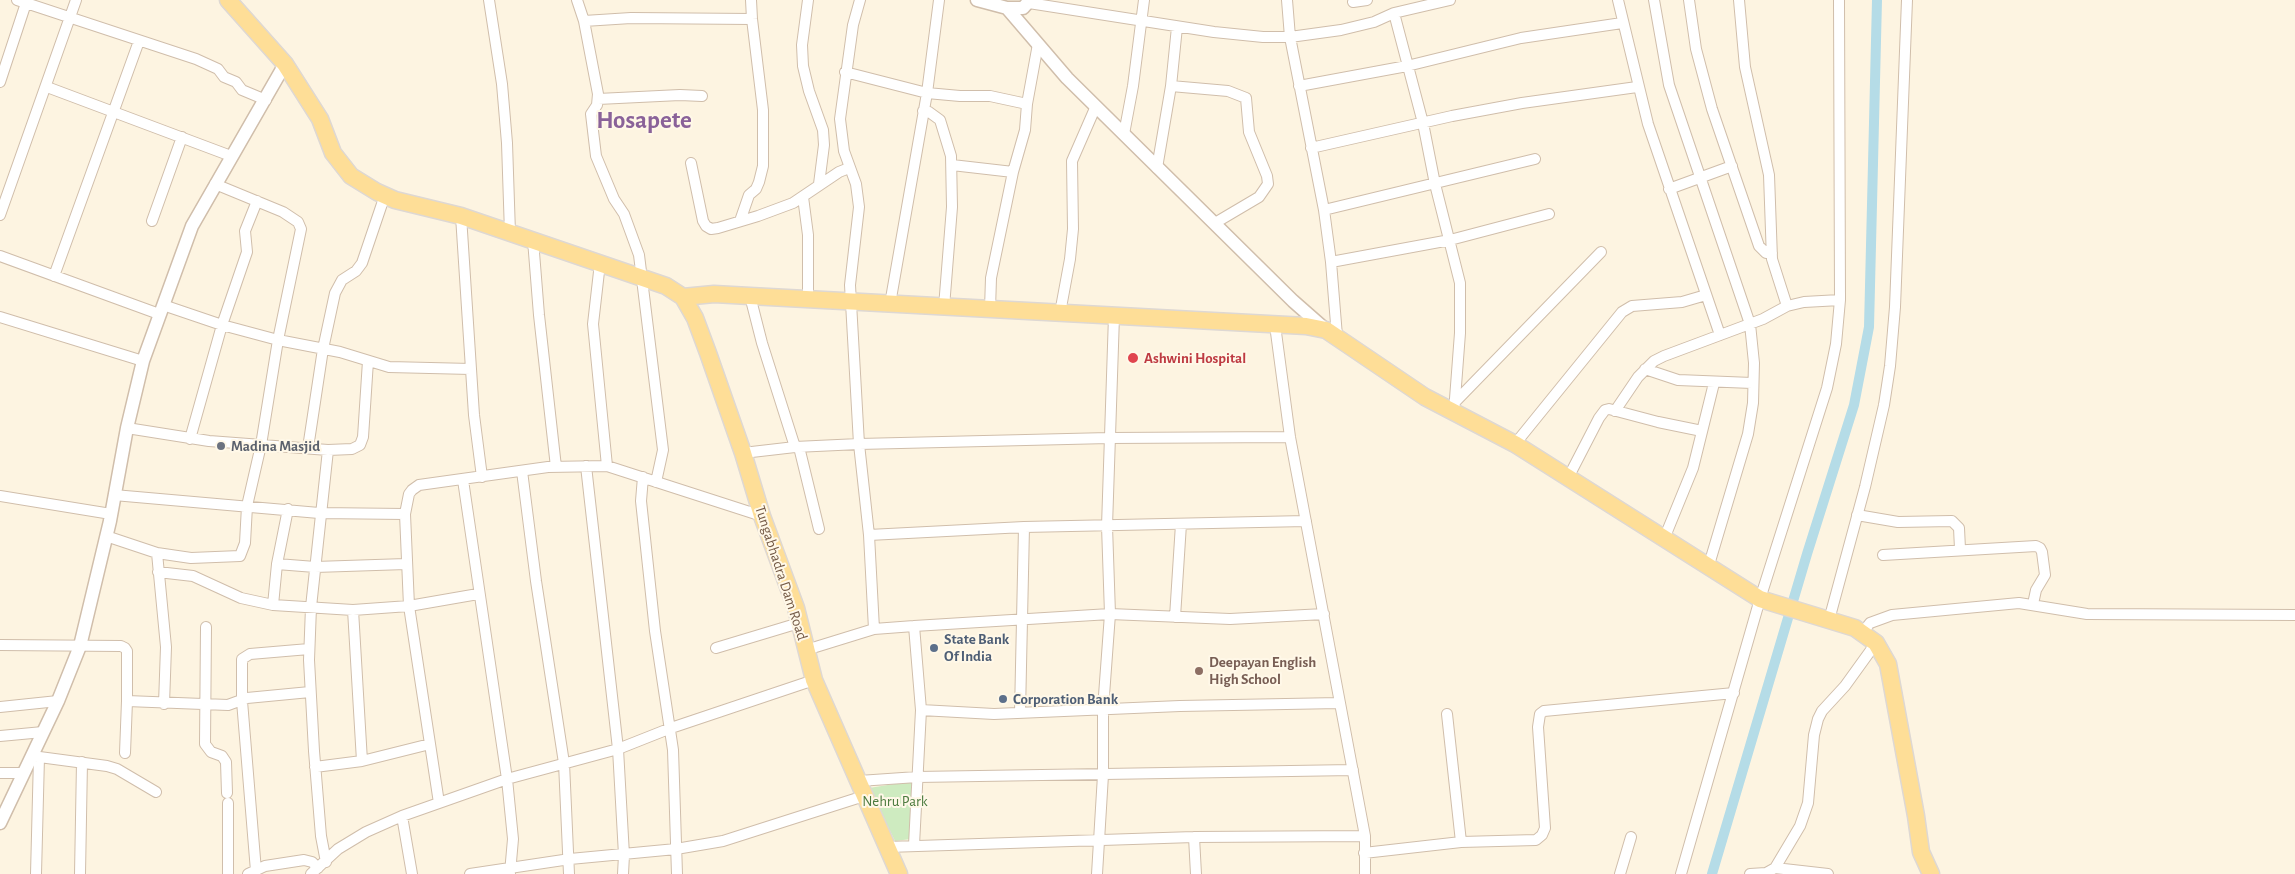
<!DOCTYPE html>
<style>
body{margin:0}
canvas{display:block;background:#fdf4e1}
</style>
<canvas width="2295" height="874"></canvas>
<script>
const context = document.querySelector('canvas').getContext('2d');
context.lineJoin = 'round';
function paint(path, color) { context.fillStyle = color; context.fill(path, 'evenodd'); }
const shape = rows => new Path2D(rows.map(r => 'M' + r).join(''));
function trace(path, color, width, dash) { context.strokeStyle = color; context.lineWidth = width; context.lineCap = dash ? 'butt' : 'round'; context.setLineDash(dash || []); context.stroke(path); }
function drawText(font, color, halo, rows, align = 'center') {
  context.font = font + ' "Alegreya Sans",sans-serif'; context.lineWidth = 4; context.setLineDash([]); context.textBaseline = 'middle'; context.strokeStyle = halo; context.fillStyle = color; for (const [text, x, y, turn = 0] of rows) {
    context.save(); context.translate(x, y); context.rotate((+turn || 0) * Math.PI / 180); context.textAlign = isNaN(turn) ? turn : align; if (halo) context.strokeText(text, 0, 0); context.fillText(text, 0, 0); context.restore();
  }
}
const green = shape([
 [913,781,911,839,895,841,869,788]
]);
const canal = shape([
 [1712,874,1807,554,1854,405,1869,327,1877,0]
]);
const minor = shape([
 [17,0,196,59,218,69,224,77,236,82,242,90,266,100],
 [489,0,502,84,507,143,510,233],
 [577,0,584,21,598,94,597,105,591,114,596,156,614,199,624,214,639,255,663,450,656,482],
 [808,0,802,45,803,66,809,91,823,130,824,145,819,184],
 [860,0,853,25,840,119,844,151,856,184,859,207,850,285,859,444,869,535,874,629],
 [1287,0,1290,37,1324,210,1331,262,1337,336],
 [1618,0,1648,124,1720,335],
 [1654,0,1669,85,1750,324,1754,363,1753,403,1748,434,1708,568],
 [1689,0,1696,49,1712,109,1759,246,1766,253,1772,253],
 [1739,0,1745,67,1769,175,1772,259,1787,306],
 [1353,2,1367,0],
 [1029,3,1214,32,1263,37,1290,37,1341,30,1374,22,1394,13,1450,0],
 [1394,13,1423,123,1435,184,1460,283,1460,333,1454,412],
 [584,21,631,18,752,19],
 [845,72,927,93,960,96,990,96,1027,104],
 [0,82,26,3],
 [1171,86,1228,91,1246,98,1249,132,1267,176,1268,184,1259,197,1215,223],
 [1299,86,1407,66,1521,38,1622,23],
 [47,87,231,156],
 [598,99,680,95,702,96],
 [923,111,929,112,940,120,951,156,952,207,944,307],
 [1124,134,1133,86,1144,0],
 [1311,148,1452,116,1522,103,1637,87],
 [691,163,703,221,706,226,711,229,718,228,758,216,793,203,839,172,849,168],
 [952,165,1013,172],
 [1157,168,1171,86,1177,27],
 [1669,189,1732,166],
 [803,197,808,235,808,299],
 [1324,210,1535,159],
 [0,215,76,0],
 [461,216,474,415,482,477],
 [152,221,182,137],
 [740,221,749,195,756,189,759,182,763,166,763,110,752,19,751,0],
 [533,240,539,315,556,467],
 [0,256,159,314],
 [1331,262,1450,240,1549,214],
 [600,263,593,324,607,466],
 [54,276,139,41],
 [750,296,762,343,795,447],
 [890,304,927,93,939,0],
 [163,305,222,325,278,340,340,352,389,367,471,369],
 [990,309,991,278,1013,172,1025,130,1027,104,1038,44],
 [1060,313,1070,259,1073,229,1072,161,1096,106],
 [0,317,143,361],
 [1275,325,1290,437,1365,836,1365,874],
 [1645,369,1678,380,1752,383],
 [1455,402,1601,252],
 [1615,411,1638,377,1654,361,1664,356,1763,319,1787,306,1804,302,1840,300],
 [127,428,209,441,328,450,352,449,360,445,363,437,368,361],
 [190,439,222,325,247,252,245,231,257,201],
 [1515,444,1622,312,1632,306,1682,302,1706,295],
 [799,447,819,529],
 [308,448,323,349,335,293,342,280,356,271,362,263,385,195],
 [743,453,795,447,859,444,1109,438,1290,437],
 [586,466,618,749,624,855,623,874],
 [522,471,536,581,564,763,569,874],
 [643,477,641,501,655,631,673,750,677,874],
 [1568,478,1599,418,1605,410,1609,409,1658,422,1702,431],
 [463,480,507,779,513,839,510,873],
 [114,495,319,513,405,514],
 [0,496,111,514],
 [1857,515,1898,522,1952,521,1959,528,1960,549],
 [869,535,1024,527,1306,521],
 [106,536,157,553,191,558,240,556,245,543,247,506,261,445,278,340,301,229,298,222,283,212,215,184],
 [1664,539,1693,468,1714,383],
 [157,553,166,647,164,704],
 [1883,555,2036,546,2040,548,2042,552,2045,575,2036,590,2033,604],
 [277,564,315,567,406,564],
 [158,572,193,576,241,598,273,605,353,610,409,606,478,594],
 [273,605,277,564,288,509],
 [353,610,362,761],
 [1175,617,1181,524],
 [1829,620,1865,487,1884,405,1890,366,1895,307,1907,0],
 [914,626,921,710,994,714,1180,706,1339,703],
 [206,627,205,744,211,752,222,756,226,762,227,793],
 [1863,632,1870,623,1892,615,2019,603,2087,614,2295,615],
 [0,645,121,646,125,648,127,651,127,701,125,753],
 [716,648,799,623],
 [806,650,874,629,914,626,1110,614,1230,619,1324,614],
 [127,701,228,705,247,698,310,692],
 [0,707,58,701],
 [1020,713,1024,527],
 [1447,714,1461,842],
 [0,736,43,732],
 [32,756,107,766,117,769,156,792],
 [315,767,362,761,430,744],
 [0,773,24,773],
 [859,781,917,777,1353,770],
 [439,803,409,606,405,514,409,494,412,490,419,485,548,467,607,466,762,516],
 [402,816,412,874],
 [1194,837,1196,874],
 [914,845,921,710],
 [887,847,1194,837,1365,836],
 [1364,853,1461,842,1536,840,1542,835,1545,828,1538,727,1540,714,1544,711,1734,693],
 [326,862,321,836,314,751,309,660,311,607,328,450],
 [1775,868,1828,874],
 [256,871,242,701,242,659,250,654,309,649],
 [36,874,39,757],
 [80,874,82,762],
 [228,874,228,803],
 [248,874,265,866,304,860,312,862,318,868],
 [311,874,338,849,366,832,402,816,507,779,618,749,671,728,814,680],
 [470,874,570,859,676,849,723,841,864,796],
 [1097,874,1103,775,1103,709,1110,614,1107,526,1114,316],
 [1620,874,1631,837],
 [1681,874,1760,599,1827,388,1836,344,1840,300,1839,0],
 [1750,874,1766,873,1775,868,1800,826,1808,803,1814,735,1818,719,1822,711,1845,686,1876,643]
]);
const tertiary = shape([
 [977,0,1007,8,1067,78,1293,301,1326,330],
 [1007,8,1023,8,1030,0],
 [0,823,58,701,80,646,110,521,127,428,143,361,192,226,285,64]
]);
const primary = shape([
 [228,0,285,64,320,119,333,153,351,176,377,192,395,200,461,216,666,286,683,297,714,294,750,296,1306,326,1326,330,1425,397,1515,444,1760,599,1855,628,1876,643,1888,664,1916,816,1921,852,1931,874],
 [683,297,695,318,708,353,743,453,762,516,796,608,814,680,899,874]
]);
const markers = [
 [1133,358,6,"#e0444e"],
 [221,446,5,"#6b7280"],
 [934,648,5,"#5c6f8a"],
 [1199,671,5,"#8d6e63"],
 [1003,699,5,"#5c6f8a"]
];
const healthNames = [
 ["Ashwini Hospital",1144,358]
];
const worshipNames = [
 ["Madina Masjid",231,446]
];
const streetNames = [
 ["Tungabhadra Dam Road",781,573,72]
];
const serviceNames = [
 ["State Bank",944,639],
 ["Of India",944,656],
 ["Corporation Bank",1013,699]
];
const educationNames = [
 ["Deepayan English",1209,662],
 ["High School",1209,679]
];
const parkNames = [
 ["Nehru Park",895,801]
];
const townNames = [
 ["Hosapete",644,120]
];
paint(green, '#ceebc0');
trace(canal, '#b5dce7', 10);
trace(minor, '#d0beab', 12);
trace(tertiary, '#d0beab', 15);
trace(primary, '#ded8d3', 19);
trace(minor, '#fff', 10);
trace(tertiary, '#fff', 12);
trace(primary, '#fede97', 16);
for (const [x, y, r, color] of markers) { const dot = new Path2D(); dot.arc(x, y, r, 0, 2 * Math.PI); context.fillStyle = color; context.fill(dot); trace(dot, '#fff8e8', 2); }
drawText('bold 15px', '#be3a42', '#fff8e8', healthNames, 'left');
drawText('bold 15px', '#5b616d', '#fff8e8', worshipNames, 'left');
drawText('15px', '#755b47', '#fff8e8', streetNames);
drawText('bold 15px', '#4e5e75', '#fff8e8', serviceNames, 'left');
drawText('bold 15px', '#785e54', '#fff8e8', educationNames, 'left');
drawText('15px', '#4c7b3f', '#fff8e8', parkNames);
drawText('bold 25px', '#8a6299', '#fff8e8', townNames);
</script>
